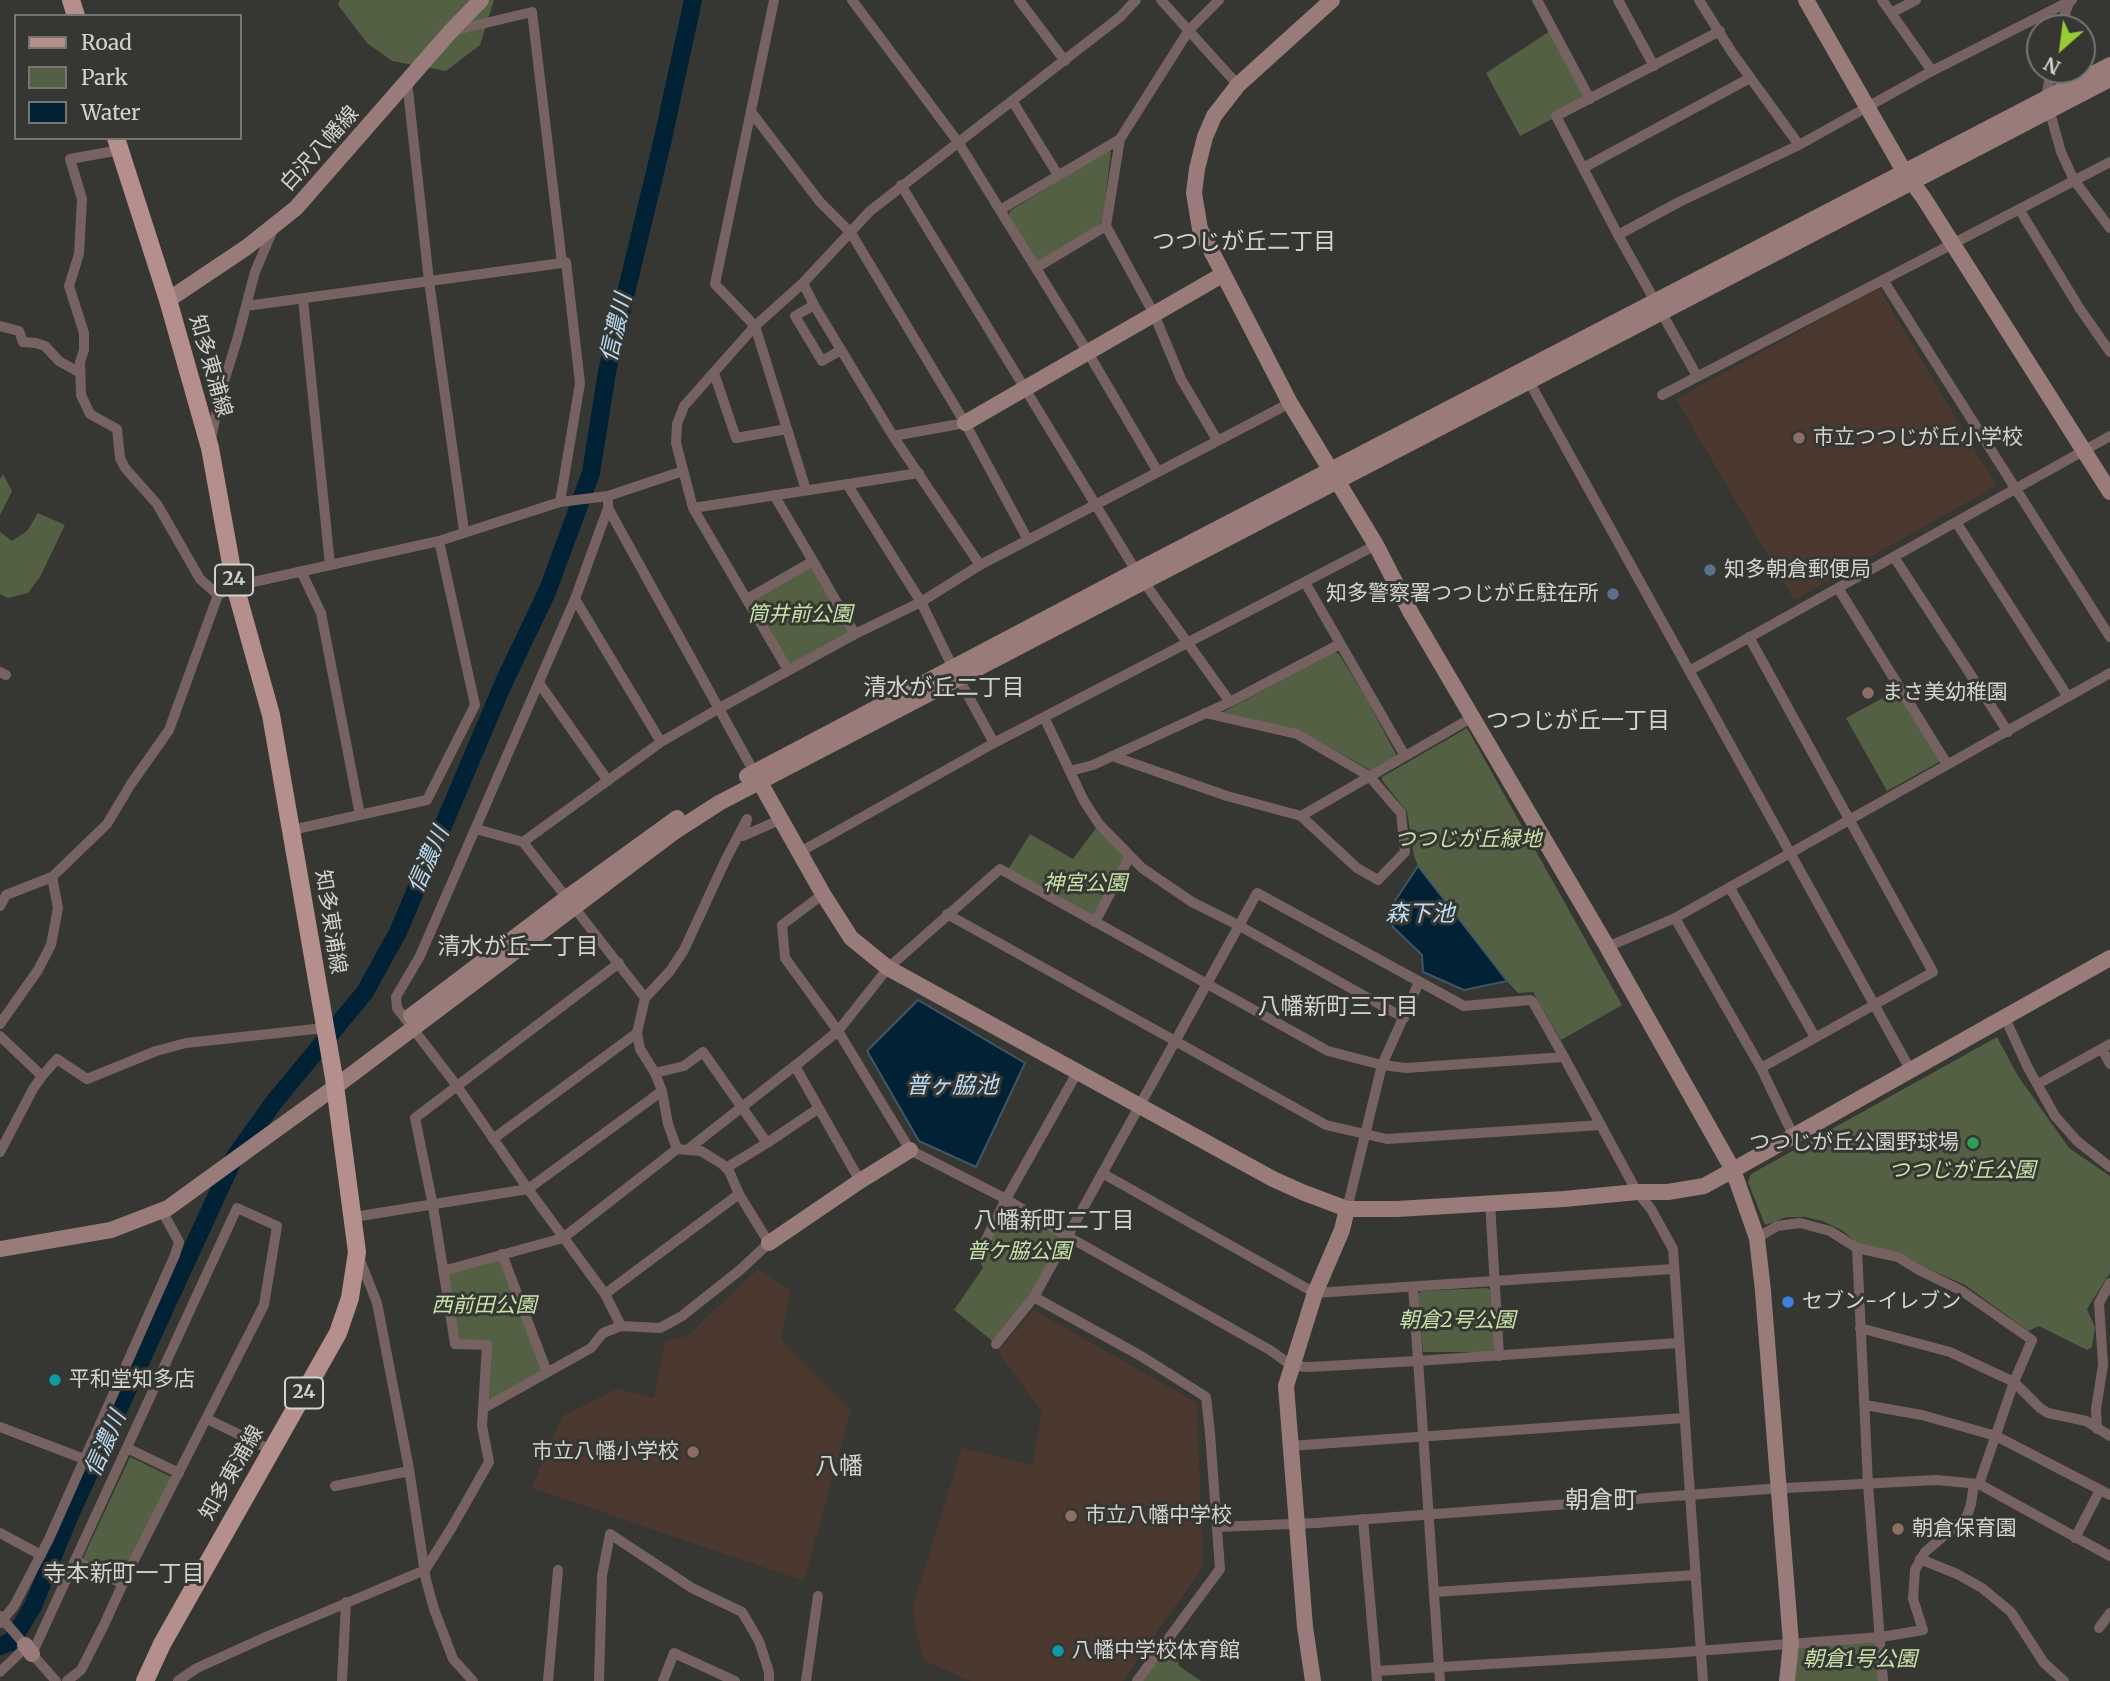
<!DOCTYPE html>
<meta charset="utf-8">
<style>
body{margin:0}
#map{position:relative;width:2110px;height:1681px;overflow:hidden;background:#363632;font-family:Merriweather,serif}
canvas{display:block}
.legend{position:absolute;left:14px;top:14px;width:228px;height:126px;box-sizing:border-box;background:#363632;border:2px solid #757571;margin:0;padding:9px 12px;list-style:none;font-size:21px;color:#d3d3d0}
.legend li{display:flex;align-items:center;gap:14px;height:35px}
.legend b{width:35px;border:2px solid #757571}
.north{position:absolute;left:2026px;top:14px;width:70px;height:70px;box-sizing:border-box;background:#363632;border:2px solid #757571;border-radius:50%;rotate:208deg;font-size:19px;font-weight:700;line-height:28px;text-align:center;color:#d3d3d0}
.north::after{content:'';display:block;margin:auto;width:24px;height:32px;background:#99cb35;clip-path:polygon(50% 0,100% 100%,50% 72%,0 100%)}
</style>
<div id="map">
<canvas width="2110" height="1681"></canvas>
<ul class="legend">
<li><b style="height:9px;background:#b48f8b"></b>Road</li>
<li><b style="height:19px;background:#536043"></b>Park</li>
<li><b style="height:19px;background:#012135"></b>Water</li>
</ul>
<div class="north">N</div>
</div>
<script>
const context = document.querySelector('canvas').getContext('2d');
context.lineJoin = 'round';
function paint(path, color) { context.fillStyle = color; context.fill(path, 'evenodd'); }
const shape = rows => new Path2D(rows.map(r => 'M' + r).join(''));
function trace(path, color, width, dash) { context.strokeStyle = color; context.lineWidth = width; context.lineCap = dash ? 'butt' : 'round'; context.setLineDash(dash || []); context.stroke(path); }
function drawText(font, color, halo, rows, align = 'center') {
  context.font = font + ' Merriweather,"Noto Sans JP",serif'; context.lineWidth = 6; context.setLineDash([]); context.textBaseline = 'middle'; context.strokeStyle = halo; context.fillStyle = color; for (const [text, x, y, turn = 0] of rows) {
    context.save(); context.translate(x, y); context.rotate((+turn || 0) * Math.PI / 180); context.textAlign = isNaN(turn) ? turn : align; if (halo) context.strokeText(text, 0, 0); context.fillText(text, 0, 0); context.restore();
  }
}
const education = shape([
 [1879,288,1996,486,1794,600,1676,399],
 [758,1269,790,1290,781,1340,851,1410,804,1581,532,1488,562,1416,617,1389,654,1398,665,1341,687,1336],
 [1034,1310,1197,1403,1203,1566,1123,1681,971,1681,923,1660,912,1609,962,1448,1032,1465,1042,1411,998,1352]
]);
const green = shape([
 [340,0,494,0,480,45,446,71,392,61,367,43,338,5],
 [1553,29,1590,99,1520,136,1486,73],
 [1108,150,1111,152,1103,219,1098,226,1042,262,1036,261,1009,215,1010,211],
 [3,474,12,491,0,515,0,479],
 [38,513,65,525,40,577,28,593,8,598,0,594,0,532,12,541,27,531],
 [813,561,855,634,788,670,747,599],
 [1335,652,1339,654,1366,698,1397,756,1372,771,1299,730,1223,712],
 [1899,689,1941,761,1887,791,1846,718],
 [1467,728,1622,1005,1561,1040,1533,992,1518,993,1507,981,1418,866,1414,856,1407,812,1382,780,1382,777],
 [1099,824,1130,856,1095,922,1006,873,1030,834,1073,859],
 [1997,1037,2018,1076,2069,1148,2110,1176,2110,1273,2087,1309,2095,1328,2092,1347,2087,1350,2039,1326,2028,1331,1965,1285,1922,1266,1899,1252,1858,1244,1842,1230,1822,1221,1805,1217,1787,1217,1765,1225,1748,1182,1751,1174],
 [1006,1199,1067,1236,1034,1297,996,1344,954,1310,983,1268,978,1256],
 [502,1254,547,1372,484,1408,487,1346,455,1344,443,1271],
 [1488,1288,1490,1290,1494,1352,1423,1352,1418,1294,1421,1291],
 [130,1457,172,1477,121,1578,83,1558],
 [1172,1633,1179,1666,1201,1681,1137,1681],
 [1881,1637,1883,1681,1787,1681,1791,1643]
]);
const water = shape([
 [1418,866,1507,981,1464,990,1423,972,1422,955,1393,927,1391,907,1418,866],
 [918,1000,1025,1063,976,1167,919,1141,867,1051,918,1000]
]);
const river = shape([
 [0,1646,11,1642,33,1606,69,1517,234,1158,274,1102,365,992,398,932,504,682,547,592,591,473,607,372,662,143,693,0]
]);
const street = shape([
 [774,0,715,284,755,326,806,490],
 [852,0,958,142,1087,351,1158,472],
 [1019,0,1065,61],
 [1161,0,1238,85],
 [1537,0,1590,99],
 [1618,0,1654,66],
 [1699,0,1731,51,1799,145],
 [1882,0,1932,71],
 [1891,13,1916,0],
 [2060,28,2070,0],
 [452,31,532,12,562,263,566,262,580,383,560,502],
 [2051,70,2046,98,2061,152,2074,180,2110,228],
 [407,81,429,281,464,531],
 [1013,102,1058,175],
 [752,113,820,202,851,233,965,423,1028,540],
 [120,150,70,159,82,199,79,254,69,286,84,333,84,350,80,362,81,395,90,414,117,429,120,458,125,468,157,504,200,579,218,595],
 [1583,168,1750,78],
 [901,185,1136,571,1230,702],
 [2019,209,2080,309,2110,352],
 [1000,210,1120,139],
 [1618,235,1679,202,1799,145,1932,71,2072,0],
 [1036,268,1106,226],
 [1883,280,2110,637],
 [803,283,814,305,893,436,980,565],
 [303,299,330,565],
 [814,305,795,316,822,361,841,350],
 [246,306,562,263],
 [0,326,19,331,23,342,36,343,45,346,59,361,80,373],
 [714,373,736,438,787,429],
 [1526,376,1911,1071],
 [1697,376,1618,235,1556,116,1720,31],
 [1662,395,2110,162],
 [893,436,965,423],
 [211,439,220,394,237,340,255,272,274,227],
 [1217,440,1181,379,1154,314,1106,226,1120,139,1189,30,1219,0],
 [847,484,921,602,953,668,994,743],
 [774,495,813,561],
 [608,496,608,508,575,599,420,956,396,997,397,1008,457,1086,528,1189,605,1294,621,1326],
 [608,508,754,772],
 [693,508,919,473],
 [1956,522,2068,697],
 [1894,557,2008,732],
 [301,571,321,613,360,815],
 [1306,584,1405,756],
 [1838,588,1947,764],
 [575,599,661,742],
 [747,599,813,561,855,634],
 [1749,637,1933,972,1761,1068],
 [788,670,693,508,676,443,677,424,684,406,755,326,803,283,870,211,1120,17,1136,0],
 [1689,671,2110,436],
 [0,672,6,675],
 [539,683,608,781],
 [1044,717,1084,801,1099,824,1142,868,1192,902,1238,925,1404,1018],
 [1112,756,1227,796,1301,816,1357,868,1378,880,1405,852,1401,813,1369,776,1297,734,1205,713],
 [1070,771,1093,765,1230,702,1340,644],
 [1301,816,1473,717],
 [476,829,523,842,645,998],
 [292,830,427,800,475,705,439,541],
 [523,842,661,742,718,709,855,634,921,602,980,565,1028,540,1290,403],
 [800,852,994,743,1376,545],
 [1730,888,1815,1037],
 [823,894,782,925,785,958,838,1031,910,1150,1006,1199,1067,1236,1270,1350,1292,1366,1309,1367,1417,1361,1678,1343],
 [0,906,6,895,52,877,107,824,131,784,169,730,218,595,235,586,439,541,560,502,608,496,683,471],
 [947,914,1326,1125,1387,1139,1601,1125],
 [1675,918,1761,1068,1794,1137],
 [1095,922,1130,856],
 [1607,947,1675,918,2110,673],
 [2005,1018,2028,1068,2055,1116,2077,1141,2110,1167],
 [0,1024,38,970,51,945,58,908,52,877],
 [0,1036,42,1076],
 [2102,1049,2110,1064],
 [655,1073,684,1066,703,1052,767,1143,726,1168],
 [2038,1084,2110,1044],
 [493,1139,637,1033],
 [767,1143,819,1108],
 [677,1149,668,1124,662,1091,655,1073,640,1049,637,1033,645,998,670,971,684,950,725,861,747,819,743,836,782,819],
 [687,1150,797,1064],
 [0,1152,33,1089,42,1076,57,1059,87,1079,156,1051,186,1043,324,1028],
 [1102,1173,1315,1293,1673,1269],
 [860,1181,795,1066,838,1031,888,968,1000,869,1328,1051,1382,1065,1406,1068,1564,1057],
 [1490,1202,1499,1356],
 [1347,1209,1382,1065,1419,982],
 [354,1217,528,1189,662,1091],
 [1757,1238,1777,1226,1800,1223,1830,1231,1857,1248,1868,1484,1883,1681],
 [1857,1248,1898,1257,1919,1270,1962,1291,2032,1340,2014,1382,1979,1484],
 [502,1254,547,1372],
 [358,1255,377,1303,409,1469,426,1580,434,1609,453,1659,473,1681],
 [978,1256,1006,1199,1078,1071],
 [443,1271,563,1238,677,1149,701,1151,722,1164,729,1171,739,1194,769,1243,740,1270,682,1316,660,1328,621,1326,603,1333,591,1348,484,1408],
 [1413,1287,1440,1681],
 [605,1294,739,1194],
 [1034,1297,1141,1356,1206,1397,1210,1433,1220,1569,1137,1681],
 [1860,1328,1950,1352,2014,1382,2040,1408,2048,1413,2086,1421,2110,1436],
 [996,1344,1034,1297,1257,893,1464,1006,1530,1000,1533,1002,1564,1057,1637,1192,1651,1209,1673,1249,1703,1681],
 [1865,1405,1922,1415,1996,1436,2110,1495],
 [207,1419,271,1450],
 [0,1427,84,1459],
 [2097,1429,2096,1409,2103,1365,2099,1303,2110,1283],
 [1290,1446,1684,1418],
 [127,1448,179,1473],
 [335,1486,409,1471],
 [1363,1519,1377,1681],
 [1217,1527,1316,1523,1768,1489,1936,1480,1979,1484,2110,1556],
 [0,1533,41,1555],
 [2075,1538,2100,1490],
 [1920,1559,1957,1574,1982,1588,2011,1612,2044,1663,2064,1681],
 [75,1560,123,1584],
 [1434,1592,1696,1575],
 [0,1616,25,1645],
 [0,1623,14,1606,49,1539,175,1255,179,1242,162,1211],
 [2099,1628,2110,1613],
 [1376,1671,1671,1653,1881,1637,1923,1630,1913,1599,1915,1570,1925,1552,1967,1516,1971,1504,1974,1484],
 [0,1672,26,1647],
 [56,1681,32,1654,237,1208,277,1226,264,1305,129,1570,104,1625,81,1670,67,1681],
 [178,1681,197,1668,268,1636,425,1570,452,1527,489,1462,482,1426,487,1345,455,1344,433,1206,415,1118,619,963],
 [342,1681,346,1602],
 [548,1681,558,1570],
 [599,1681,602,1576,610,1534,692,1588,742,1612,759,1641,769,1672,769,1681],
 [663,1681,674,1653,735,1681],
 [806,1681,818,1596]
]);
const secondary = shape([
 [1806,0,1905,173,1923,197,2110,492],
 [168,300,247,247,296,208,450,32,481,0],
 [965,423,1222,275],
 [754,772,823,894,851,938,888,968,1273,1179,1302,1192,1347,1209,1397,1209,1564,1199,1637,1192,1668,1192,1704,1186,1733,1170,1605,943,1411,613,1376,545,1290,403,1200,229,1194,193,1197,169,1205,137,1214,116,1238,85,1332,0],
 [747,776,1136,571,2110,65],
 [411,1016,568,897,677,818],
 [769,1243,860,1181,910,1150],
 [0,1249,111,1230,168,1208,335,1087,674,832,719,803,2110,79],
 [25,1645,32,1654],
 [1313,1681,1305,1627,1286,1386,1315,1293,1342,1230,1347,1209],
 [1787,1681,1791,1643,1763,1291,1757,1238,1733,1170,2110,958]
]);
const primary = shape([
 [71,0,76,16],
 [116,138,168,300,210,448,235,586,271,715,334,1078,357,1252,350,1298,338,1333,162,1644,145,1681]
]);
const markers = [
 [1799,438,7,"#8d6e63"],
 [1710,570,7,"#5c6f8a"],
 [1613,594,7,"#5c6f8a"],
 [1868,693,7,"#8d6e63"],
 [1973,1143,7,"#2e9e5b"],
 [1788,1302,7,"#3f7fe0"],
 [55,1380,7,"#0f9aa8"],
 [693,1452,7,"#8d6e63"],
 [1071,1516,7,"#8d6e63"],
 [1898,1529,7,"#8d6e63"],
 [1058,1651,7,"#0f9aa8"]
];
const shields = [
 [234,580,38],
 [304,1393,38]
];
const shieldNames = [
 ["24",234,580],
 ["24",304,1393]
];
const streetNames = [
 ["白沢八幡線",320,149,-48],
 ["知多東浦線",210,366,74],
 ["知多東浦線",330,922,81],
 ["知多東浦線",232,1473,-60]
];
const poiNames = [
 ["市立つつじが丘小学校",1813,438],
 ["知多朝倉郵便局",1724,570],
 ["知多警察署つつじが丘駐在所",1599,594,"right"],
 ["まさ美幼稚園",1882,693],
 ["つつじが丘公園野球場",1959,1143,"right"],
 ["セブン-イレブン",1802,1302],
 ["平和堂知多店",69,1380],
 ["市立八幡小学校",679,1452,"right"],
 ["市立八幡中学校",1085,1516],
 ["朝倉保育園",1912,1529],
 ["八幡中学校体育館",1072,1651]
];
const parkNames = [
 ["筒井前公園",800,615],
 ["つつじが丘緑地",1468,840],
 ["神宮公園",1085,884],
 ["つつじが丘公園",1962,1171],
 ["普ケ脇公園",1019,1252],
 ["西前田公園",484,1306],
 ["朝倉2号公園",1457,1321],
 ["朝倉1号公園",1860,1660]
];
const neighbourhoodNames = [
 ["つつじが丘二丁目",1244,242],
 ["清水が丘二丁目",944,688],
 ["つつじが丘一丁目",1578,721],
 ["清水が丘一丁目",518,947],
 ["八幡新町三丁目",1338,1007],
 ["八幡新町二丁目",1054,1221],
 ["寺本新町一丁目",124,1574]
];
const waterNames = [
 ["信濃川",617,328,-77],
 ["信濃川",429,860,-66],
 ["森下池",1420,914],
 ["普ヶ脇池",952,1086],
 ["信濃川",106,1444,-66]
];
const quarterNames = [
 ["八幡",839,1467],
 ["朝倉町",1601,1501]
];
paint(education, '#4b3930');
paint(green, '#536043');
paint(water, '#012135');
trace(water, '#405664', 2);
trace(river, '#012135', 18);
trace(street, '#766361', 10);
trace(secondary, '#997c79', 16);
trace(primary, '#b48f8b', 18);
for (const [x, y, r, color] of markers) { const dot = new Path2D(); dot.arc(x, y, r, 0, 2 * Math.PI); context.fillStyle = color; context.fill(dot); trace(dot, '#363632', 2.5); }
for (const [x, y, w] of shields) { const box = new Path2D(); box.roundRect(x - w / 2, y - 15.5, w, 31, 5); context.fillStyle = '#363632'; context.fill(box); trace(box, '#d3d3d0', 2); }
drawText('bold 19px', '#d3d3d0', null, shieldNames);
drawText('21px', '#d3d3d0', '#363632', streetNames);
drawText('21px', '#d3d3d0', '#363632', poiNames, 'left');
drawText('italic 21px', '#c7e3a8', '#363632', parkNames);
drawText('23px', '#d3d3d0', '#363632', neighbourhoodNames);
drawText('italic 23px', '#bbdcf6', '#363632', waterNames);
drawText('24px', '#d3d3d0', '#363632', quarterNames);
</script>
